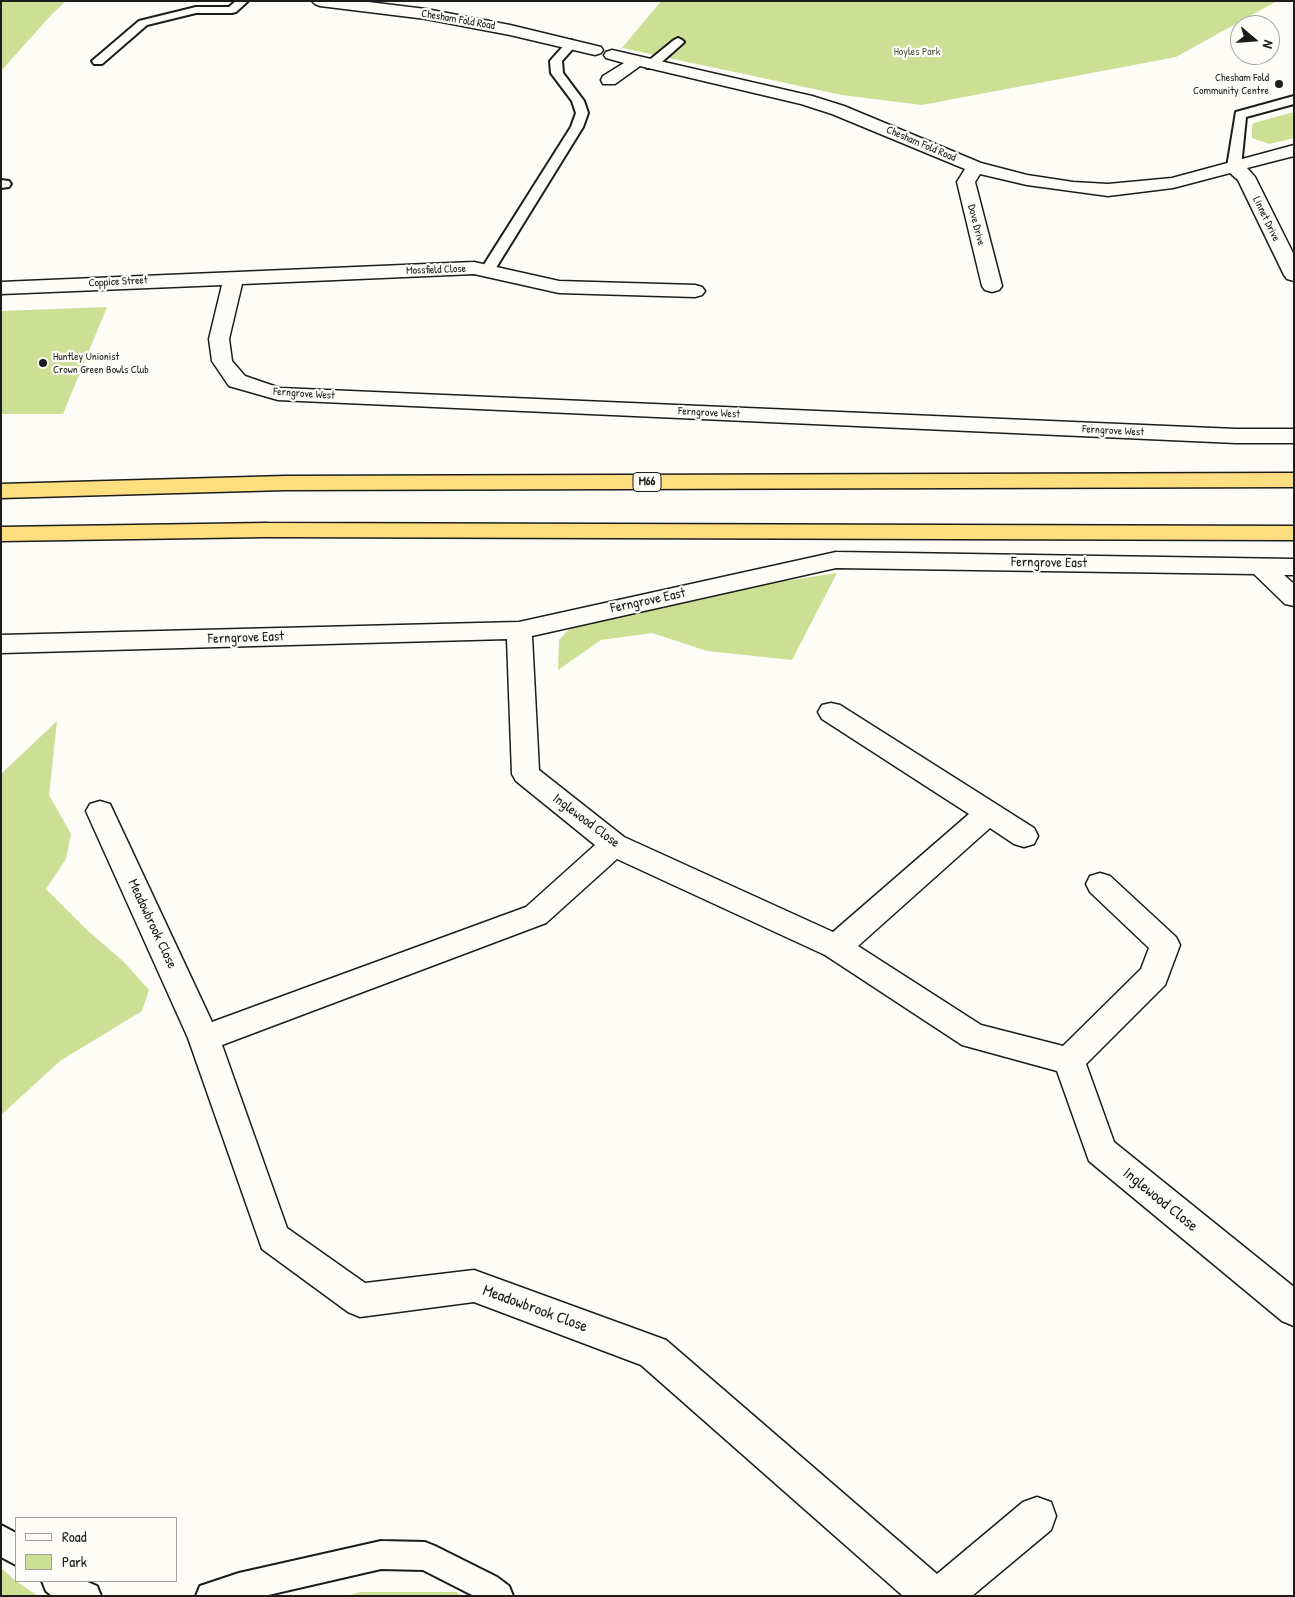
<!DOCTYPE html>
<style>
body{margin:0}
#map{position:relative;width:1295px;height:1597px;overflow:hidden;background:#fdfcf7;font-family:"Patrick Hand",sans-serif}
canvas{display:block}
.frame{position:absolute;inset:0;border:2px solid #1c1c1c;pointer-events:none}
.legend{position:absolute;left:15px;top:1517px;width:162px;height:65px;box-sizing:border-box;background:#fdfcf7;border:1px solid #a3a29f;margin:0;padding:6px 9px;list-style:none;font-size:15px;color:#1c1c1c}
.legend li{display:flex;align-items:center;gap:10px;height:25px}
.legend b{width:25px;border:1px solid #a3a29f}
.north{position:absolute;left:1230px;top:15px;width:50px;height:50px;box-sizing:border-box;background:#fdfcf7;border:1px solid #a3a29f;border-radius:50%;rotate:108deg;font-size:14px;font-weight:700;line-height:20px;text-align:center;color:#1c1c1c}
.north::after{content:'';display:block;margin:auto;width:18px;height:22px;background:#1c1c1c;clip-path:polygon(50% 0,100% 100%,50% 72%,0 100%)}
</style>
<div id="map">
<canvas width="1295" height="1597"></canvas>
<div class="frame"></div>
<ul class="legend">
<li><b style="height:6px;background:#fdfcf7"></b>Road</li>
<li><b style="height:14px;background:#ccdf94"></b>Park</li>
</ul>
<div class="north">N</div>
</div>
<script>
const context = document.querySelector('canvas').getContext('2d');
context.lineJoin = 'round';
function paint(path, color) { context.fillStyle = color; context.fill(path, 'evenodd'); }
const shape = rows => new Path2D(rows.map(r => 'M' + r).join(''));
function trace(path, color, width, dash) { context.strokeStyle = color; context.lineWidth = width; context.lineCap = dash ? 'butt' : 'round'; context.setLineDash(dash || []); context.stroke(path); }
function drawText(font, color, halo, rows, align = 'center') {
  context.font = font + ' "Patrick Hand",sans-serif'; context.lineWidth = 4.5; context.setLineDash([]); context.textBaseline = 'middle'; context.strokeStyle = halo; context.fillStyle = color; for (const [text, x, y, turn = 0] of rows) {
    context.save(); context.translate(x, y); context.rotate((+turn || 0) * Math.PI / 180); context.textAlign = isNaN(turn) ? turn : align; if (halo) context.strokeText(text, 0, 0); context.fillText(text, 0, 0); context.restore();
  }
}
const green = shape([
 [1,1,66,1,52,14,1,71],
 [661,1,1277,1,1176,57,922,105,842,95,622,48],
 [1294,112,1294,138,1269,144,1252,138,1252,125,1254,123],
 [107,307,63,414,1,414,1,311],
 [837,573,792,660,707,651,652,633,601,640,558,670,559,640,574,624,610,618,772,583],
 [57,721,49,795,71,834,66,859,46,889,87,930,124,962,149,990,142,1011,60,1061,1,1115,1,774],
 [1,1568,16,1581,38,1596,1,1596],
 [360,1592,457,1592,461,1596,346,1596]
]);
const lane = shape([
 [236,1,248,1,236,12,232,13,196,13,147,25,102,64,94,64,92,61,139,21,196,7,229,7,236,1],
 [678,38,682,40,684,42,682,44,655,68,647,68,645,65,647,62,674,40,678,38],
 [571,40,577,44,562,61,563,73,584,101,588,113,583,127,494,271,492,274,487,275,482,274,480,271,571,127,576,113,572,101,551,73,550,61,567,42,571,40],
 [1294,96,1294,104,1246,117,1241,167,1239,170,1229,170,1227,167,1236,112,1294,96],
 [1,180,9,181,11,184,9,187,1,188,1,180],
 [1,1525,16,1533,16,1565,1,1557,1,1525],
 [381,1541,425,1542,435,1546,497,1577,509,1586,513,1596,474,1596,423,1570,381,1569,264,1596,196,1596,200,1586,239,1573,381,1541],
 [42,1581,85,1581,97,1586,101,1596,52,1596,46,1591,42,1581]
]);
const street = shape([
 [312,1,360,1,426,9,510,25,601,47,603,50,601,53,595,55,510,35,426,19,320,6,315,4,312,1],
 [612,50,812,96,844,106,981,163,1027,175,1073,182,1108,184,1172,178,1294,145,1294,156,1247,168,1255,177,1294,255,1294,281,1287,279,1284,275,1238,180,1230,173,1173,188,1108,196,1027,185,980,174,975,182,1002,286,999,290,992,292,985,290,982,286,957,182,965,169,832,114,801,104,640,66,615,84,603,84,601,80,603,76,624,63,606,58,604,55,606,52,612,50],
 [474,262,559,281,695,285,702,287,705,291,702,295,695,297,559,293,474,274,242,284,229,339,232,361,245,376,280,388,1236,429,1294,429,1294,443,1236,443,278,400,229,386,212,361,209,339,222,285,1,294,1,282,474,262],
 [836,552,1294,559,1294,575,1284,575,1294,584,1294,606,1285,604,1254,574,836,568,532,636,539,770,624,837,833,932,969,814,822,719,818,712,822,705,831,703,840,705,1034,828,1038,836,1034,844,1024,847,1014,844,990,828,858,946,981,1025,1063,1046,1141,969,1149,948,1090,892,1086,884,1090,876,1100,873,1110,876,1176,937,1180,945,1165,985,1086,1064,1114,1142,1294,1287,1294,1326,1282,1321,1089,1161,1057,1071,962,1045,825,955,617,859,546,923,222,1045,287,1228,365,1283,474,1270,666,1340,937,1574,1023,1502,1037,1497,1051,1502,1056,1516,1051,1530,972,1596,903,1596,641,1365,474,1302,360,1317,348,1312,262,1249,188,1038,86,811,90,804,100,801,110,804,212,1022,526,907,595,845,516,781,512,774,507,639,1,653,1,635,519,622,836,552]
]);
const highway = shape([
 [1294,473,1294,487,285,490,1,498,1,484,285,476,1294,473],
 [267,523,1294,526,1294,540,267,537,1,541,1,527,267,523]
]);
const markers = [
 [1279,84,5,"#1c1c1c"],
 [43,363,5,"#1c1c1c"]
];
const farStreetnames = [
 ["Chesham Fold Road",458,20,10],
 ["Chesham Fold Road",921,144,23],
 ["Linnet Drive",1266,219,64],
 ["Dove Drive",976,225,76],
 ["Mossfield Close",436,270,-2],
 ["Coppice Street",118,282,-3],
 ["Ferngrove West",304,394,4],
 ["Ferngrove West",709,413,3],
 ["Ferngrove West",1113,431,3]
];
const farParknames = [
 ["Hoyles Park",917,52]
];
const farPoinames = [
 ["Chesham Fold",1269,78],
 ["Community Centre",1269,91],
 ["Huntley Unionist",53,357,"left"],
 ["Crown Green Bowls Club",53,370,"left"]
];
const shields = [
 [647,482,28]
];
const shieldNames = [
 ["M66",647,482]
];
const streetNames = [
 ["Ferngrove East",1049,563,1],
 ["Ferngrove East",648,601,-12],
 ["Ferngrove East",246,638,-2],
 ["Inglewood Close",586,821,37],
 ["Meadowbrook Close",152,924,65]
];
const nearStreetnames = [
 ["Inglewood Close",1160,1200,39],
 ["Meadowbrook Close",535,1309,20]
];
paint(green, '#ccdf94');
trace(lane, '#1c1c1c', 4);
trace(street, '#1c1c1c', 3);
trace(highway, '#1c1c1c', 3);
paint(lane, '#fdfcf7');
paint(street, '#fdfcf7');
paint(highway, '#fedf80');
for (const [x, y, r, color] of markers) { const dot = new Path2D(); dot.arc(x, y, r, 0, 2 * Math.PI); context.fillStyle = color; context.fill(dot); trace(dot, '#fdfcf7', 2); }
drawText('11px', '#1c1c1c', '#fdfcf7', farStreetnames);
drawText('11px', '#515640', '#fdfcf7', farParknames);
drawText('11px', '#1c1c1c', '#fdfcf7', farPoinames, 'right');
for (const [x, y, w] of shields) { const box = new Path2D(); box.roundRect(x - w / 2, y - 9.5, w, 19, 4); context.fillStyle = '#fdfcf7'; context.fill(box); trace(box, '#1c1c1c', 1); }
drawText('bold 12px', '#1c1c1c', null, shieldNames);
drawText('14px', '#1c1c1c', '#fdfcf7', streetNames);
drawText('16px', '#1c1c1c', '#fdfcf7', nearStreetnames);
</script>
